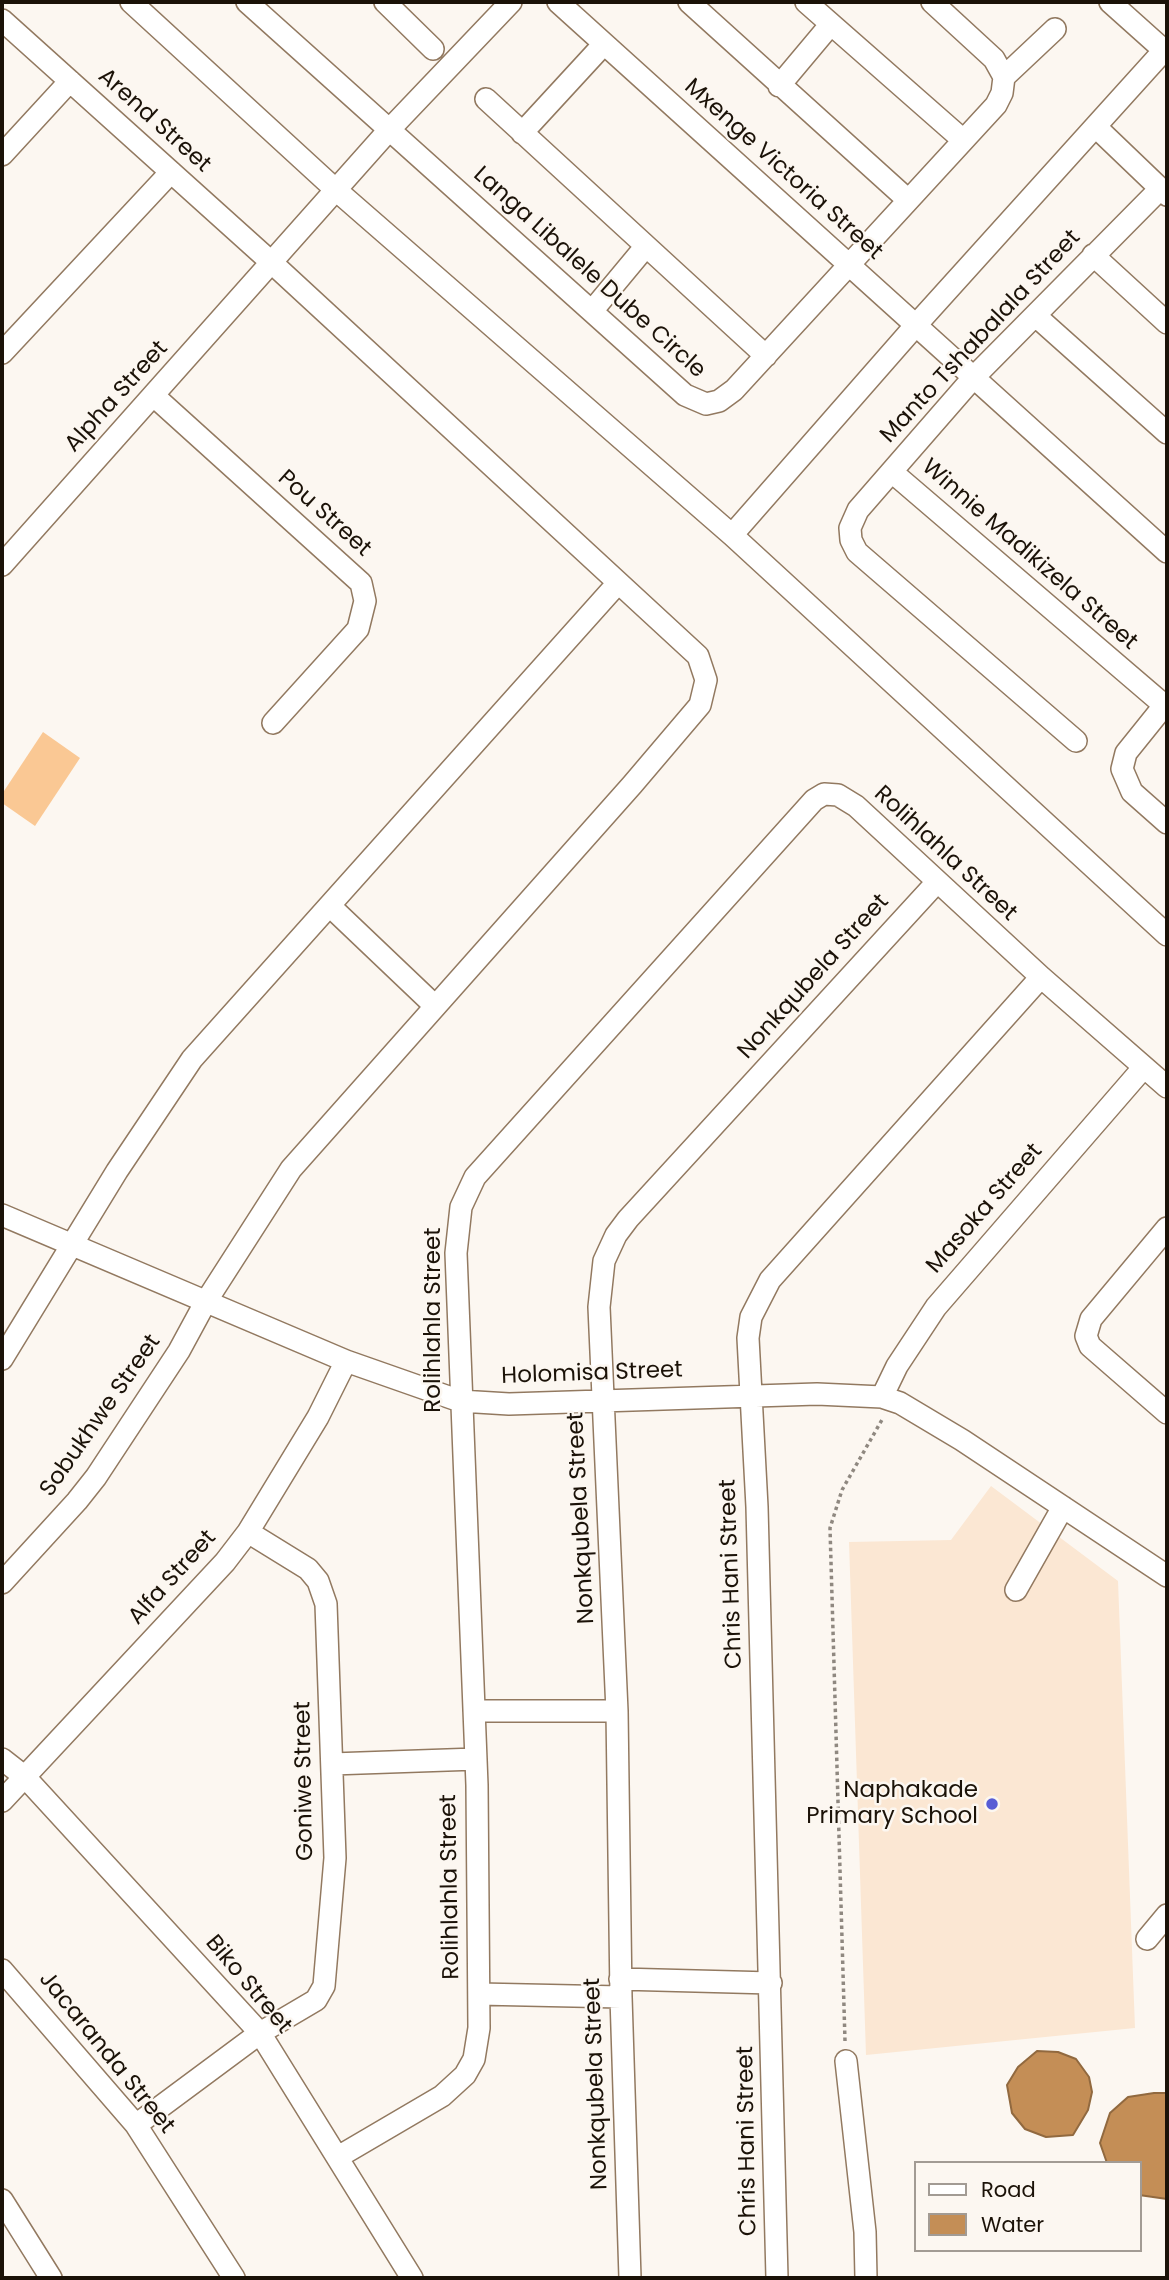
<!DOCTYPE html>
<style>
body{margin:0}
#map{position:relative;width:1169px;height:2280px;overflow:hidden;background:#fcf7f1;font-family:Poppins,sans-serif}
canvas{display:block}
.frame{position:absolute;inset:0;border:4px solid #1b1208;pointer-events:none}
.legend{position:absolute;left:914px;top:2161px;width:228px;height:91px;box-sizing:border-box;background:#fcf7f1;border:2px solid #a29b94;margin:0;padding:9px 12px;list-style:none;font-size:21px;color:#1b1208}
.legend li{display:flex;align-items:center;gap:14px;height:35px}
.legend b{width:35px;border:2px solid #a29b94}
</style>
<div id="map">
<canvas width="1169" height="2280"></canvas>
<div class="frame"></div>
<ul class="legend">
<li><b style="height:9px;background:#fff"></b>Road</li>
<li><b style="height:19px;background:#c48e56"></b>Water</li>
</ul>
</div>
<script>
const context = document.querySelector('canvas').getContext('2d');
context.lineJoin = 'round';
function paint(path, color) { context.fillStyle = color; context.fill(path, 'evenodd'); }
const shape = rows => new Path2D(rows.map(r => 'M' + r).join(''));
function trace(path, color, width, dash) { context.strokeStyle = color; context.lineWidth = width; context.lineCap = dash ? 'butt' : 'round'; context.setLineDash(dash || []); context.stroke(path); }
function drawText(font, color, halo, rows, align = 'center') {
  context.font = font + ' Poppins,sans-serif'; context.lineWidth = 5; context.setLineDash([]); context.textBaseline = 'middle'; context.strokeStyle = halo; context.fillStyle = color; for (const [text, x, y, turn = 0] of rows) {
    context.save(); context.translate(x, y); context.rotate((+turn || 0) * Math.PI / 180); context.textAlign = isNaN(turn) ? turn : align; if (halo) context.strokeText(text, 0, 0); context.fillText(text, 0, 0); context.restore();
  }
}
const built = shape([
 [991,1486,1118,1581,1135,2028,866,2055,849,1542,951,1540]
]);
const green = shape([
 [43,732,80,758,35,826,2,803,2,794]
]);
const water = shape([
 [1037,2051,1058,2052,1076,2059,1089,2077,1092,2092,1088,2110,1073,2135,1046,2137,1025,2129,1012,2113,1007,2085,1018,2067,1037,2051],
 [1154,2093,1167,2093,1167,2199,1139,2195,1139,2163,1107,2163,1100,2143,1110,2113,1128,2097,1154,2093]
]);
const path = shape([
 [845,2041,830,1528,842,1490,883,1418]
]);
const minor = shape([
 [131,2,336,190,732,535,1167,935],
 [247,2,685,395,706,404,719,401,734,390,996,105,1002,93,1004,77,994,59,932,2],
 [385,2,433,49],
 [558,2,1167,552],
 [689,2,908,200],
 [806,2,963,140],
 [1110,2,1167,53],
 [2,20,271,262,698,656,706,680,700,705,632,785,291,1169,205,1303,179,1351,96,1477,77,1501,2,1583],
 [1004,77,1055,29],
 [779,86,831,24],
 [486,99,766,356],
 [1096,127,1167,195],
 [522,133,603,45],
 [2,155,70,81],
 [1093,255,1167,323],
 [592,311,646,246],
 [1037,317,1167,433],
 [2,353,171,172],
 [154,396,361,583,365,601,358,629,273,723],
 [892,472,1164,705],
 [732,535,916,325,1167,47],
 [2,565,389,130,511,2],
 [1167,702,1126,753,1122,769,1132,792,1167,823],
 [1076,741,857,552,851,540,850,528,858,510,973,378,1160,189],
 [331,907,435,1006],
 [2,1215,346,1361,460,1401,509,1404,817,1394,882,1397,900,1403,962,1440,1167,1576],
 [1167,1228,1091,1319,1086,1336,1090,1346,1167,1413],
 [2,1359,117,1171,192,1059,618,583],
 [882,1397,897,1366,936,1307,1144,1067],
 [1016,1590,1063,1507],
 [474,1711,617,1711],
 [2,1759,25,1777,260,2033,412,2278],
 [332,1764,476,1759],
 [2,1801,225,1562,248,1532,318,1417,346,1361],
 [1147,1939,1167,1915],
 [2,1970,136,2125,234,2278],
 [620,1979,771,1983],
 [479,1994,621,1997],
 [846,2061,865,2232,866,2278],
 [136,2125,260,2033,316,2000,324,1986,335,1858,326,1604,318,1581,308,1569,248,1532],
 [338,2157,442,2096,465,2075,474,2059,479,2028,477,1785,456,1253,461,1207,475,1177,814,800,824,794,838,795,856,806,1041,977,1167,1087],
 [2,2200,51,2278],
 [630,2278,621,1997,617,1711,599,1307,604,1261,616,1235,628,1219,937,882],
 [777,2278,757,1507,748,1338,751,1317,770,1280,1041,977]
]);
const markers = [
 [992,1804,7,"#585dd5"]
];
const streetNames = [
 ["Arend Street",154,121,42],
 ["Mxenge Victoria Street",783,170,42],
 ["Langa Libalele Dube Circle",589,273,42],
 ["Manto Tshabalala Street",981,337,-47],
 ["Alpha Street",117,397,-48],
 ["Pou Street",324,514,42],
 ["Winnie Madikizela Street",1029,555,41],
 ["Rolihlahla Street",945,854,43],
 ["Nonkqubela Street",814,977,-48],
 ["Masoka Street",985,1209,-49],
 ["Rolihlahla Street",434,1320,-90],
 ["Holomisa Street",592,1374,-2],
 ["Sobukhwe Street",101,1416,-55],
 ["Nonkqubela Street",582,1518,-93],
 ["Chris Hani Street",732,1574,-92],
 ["Alfa Street",173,1578,-48],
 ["Goniwe Street",305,1781,-91],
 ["Rolihlahla Street",451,1887,-91],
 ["Biko Street",248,1985,50],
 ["Jacaranda Street",106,2053,51],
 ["Nonkqubela Street",597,2084,-92],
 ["Chris Hani Street",748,2141,-91]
];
const poiNames = [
 ["Naphakade",978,1791],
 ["Primary School",978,1817]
];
paint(built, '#fbe7d3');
paint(green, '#fac894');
paint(water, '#c48e56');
trace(water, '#91693f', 2);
trace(minor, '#927960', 24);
trace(path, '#8f8880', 3.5, [3.5, 3.5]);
trace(minor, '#fff', 21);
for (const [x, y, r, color] of markers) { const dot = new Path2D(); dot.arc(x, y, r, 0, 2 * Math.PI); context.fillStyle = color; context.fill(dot); trace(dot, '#fcf7f1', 2.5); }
drawText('23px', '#1b1208', '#fcf7f1', streetNames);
drawText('23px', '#1b1208', '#fcf7f1', poiNames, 'right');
</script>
